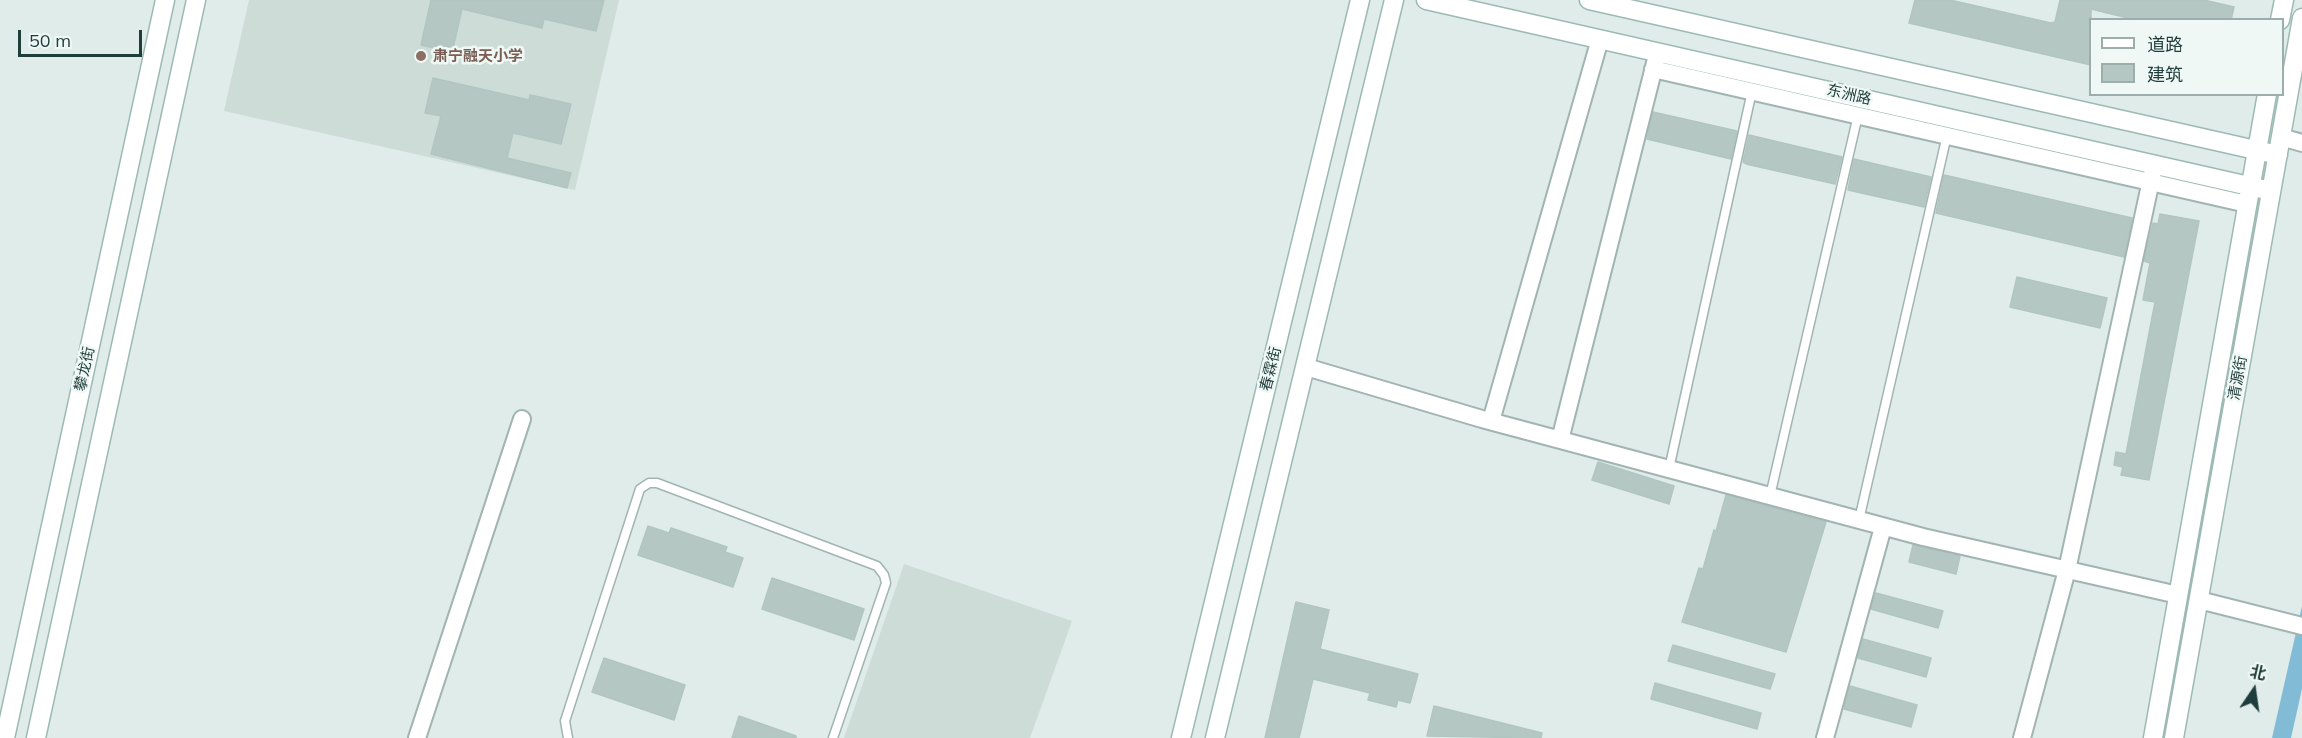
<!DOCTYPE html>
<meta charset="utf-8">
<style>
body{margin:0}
#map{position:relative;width:2302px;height:738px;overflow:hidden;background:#dfece9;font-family:Mulish,"Noto Sans SC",sans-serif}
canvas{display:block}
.legend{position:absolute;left:2089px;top:18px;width:195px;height:78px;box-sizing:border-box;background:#f0f8f6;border:2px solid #9caeab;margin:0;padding:8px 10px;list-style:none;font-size:18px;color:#1f3e3b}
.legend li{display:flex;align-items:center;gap:12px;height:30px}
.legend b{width:30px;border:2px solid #9caeab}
.north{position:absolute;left:2224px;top:660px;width:60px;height:60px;-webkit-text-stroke:4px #f0f8f6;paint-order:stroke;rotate:13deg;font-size:16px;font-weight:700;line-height:24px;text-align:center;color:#1f3e3b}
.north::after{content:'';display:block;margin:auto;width:21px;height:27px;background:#1f3e3b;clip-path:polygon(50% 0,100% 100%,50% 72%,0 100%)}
.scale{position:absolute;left:18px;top:30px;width:124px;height:27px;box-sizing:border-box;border:3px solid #1f3e3b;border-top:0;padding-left:8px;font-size:18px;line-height:21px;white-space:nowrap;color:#1f3e3b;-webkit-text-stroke:4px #f0f8f6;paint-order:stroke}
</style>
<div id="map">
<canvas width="2302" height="738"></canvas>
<ul class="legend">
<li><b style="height:8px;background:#fff"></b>道路</li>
<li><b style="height:16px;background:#b5c7c2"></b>建筑</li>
</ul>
<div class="north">北</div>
<div class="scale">50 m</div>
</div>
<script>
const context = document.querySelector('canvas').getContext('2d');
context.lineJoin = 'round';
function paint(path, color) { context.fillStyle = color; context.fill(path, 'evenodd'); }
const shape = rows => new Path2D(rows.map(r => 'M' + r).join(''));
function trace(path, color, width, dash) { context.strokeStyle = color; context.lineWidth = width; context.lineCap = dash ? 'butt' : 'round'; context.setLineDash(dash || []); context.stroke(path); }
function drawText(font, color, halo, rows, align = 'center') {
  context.font = font + ' Mulish,"Noto Sans SC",sans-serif'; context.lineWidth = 5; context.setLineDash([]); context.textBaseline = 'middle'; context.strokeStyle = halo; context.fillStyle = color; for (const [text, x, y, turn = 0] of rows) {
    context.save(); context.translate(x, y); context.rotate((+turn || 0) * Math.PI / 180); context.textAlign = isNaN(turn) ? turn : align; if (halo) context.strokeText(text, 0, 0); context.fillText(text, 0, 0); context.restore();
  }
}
const built = shape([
 [249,0,619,0,575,190,224,111],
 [904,564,1072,621,1030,738,844,738]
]);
const water = shape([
 [2302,606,2302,689,2291,738,2272,738]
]);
const building = shape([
 [431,0,604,0,596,31,544,19,542,28,462,9,452,52,421,45,431,0],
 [1915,0,1950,0,2051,23,2055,22,2060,0,2204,0,2234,7,2231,20,2136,20,2091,9,2091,65,1909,23,1915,0],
 [433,78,529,100,530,95,571,104,561,144,513,133,507,158,571,173,567,188,431,154,441,116,425,113,433,78],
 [1653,112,1737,131,1731,159,1647,139,1653,112],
 [1749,135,1842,157,1835,184,1746,164,1743,162,1749,135],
 [1854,159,1931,177,1924,207,1848,190,1854,159],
 [1944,175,2132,218,2124,257,1936,213,1944,175],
 [2160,214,2199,221,2149,480,2121,475,2123,467,2114,465,2116,452,2126,454,2155,302,2143,300,2150,263,2144,261,2153,223,2158,224,2160,214],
 [2017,277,2107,298,2100,328,2010,307,2017,277],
 [1598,462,1674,486,1669,504,1592,480,1598,462],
 [1726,495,1826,522,1786,652,1682,622,1699,568,1703,569,1714,530,1716,531,1726,495],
 [648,526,669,533,671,528,727,547,725,552,743,558,733,587,638,555,648,526],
 [1913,545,1960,556,1956,574,1909,562,1913,545],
 [772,578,864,609,854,640,762,609,772,578],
 [1876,593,1943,611,1938,628,1871,609,1876,593],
 [1296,602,1329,610,1320,649,1418,674,1410,703,1398,700,1396,707,1368,700,1370,693,1313,679,1299,738,1265,738,1296,602],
 [1863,639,1931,658,1926,677,1858,658,1863,639],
 [1673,645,1775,674,1770,689,1668,661,1673,645],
 [604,658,685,685,674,720,592,692,604,658],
 [1655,683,1761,713,1757,729,1651,699,1655,683],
 [1850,686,1917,705,1911,727,1844,709,1850,686],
 [1434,706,1542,733,1541,738,1427,736,1434,706],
 [739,716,796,736,796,738,732,738,739,716]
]);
const lane = shape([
 [1669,469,1752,91],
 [1770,496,1858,115],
 [1859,520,1947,135],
 [568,738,565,721,640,489,649,483,657,483,877,566,884,575,886,583,833,738]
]);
const street = shape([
 [1653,69,2247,204],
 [2281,137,2302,143],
 [1306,367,1482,419,1923,537,2178,595],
 [1491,421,1600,39],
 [1560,440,1656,59],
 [2199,600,2302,626],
 [417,738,522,419],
 [1825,738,1883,527],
 [2022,738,2067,570,2153,171]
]);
const secondary = shape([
 [1426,0,2271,191],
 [1589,0,2278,155],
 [2280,20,2284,0],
 [5,738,165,0],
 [36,738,196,0],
 [1181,738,1360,0],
 [1215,738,1394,0],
 [2153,738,2267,94],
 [2174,738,2302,18]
]);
const markers = [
 [421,56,6,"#8d6e63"]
];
const educationNames = [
 ["肃宁融天小学",433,56]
];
const streetNames = [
 ["东洲路",1849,95,13],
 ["攀龙街",85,369,-78],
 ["春霖街",1271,369,-76],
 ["清源街",2238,378,-80]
];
paint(built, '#cedcd8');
paint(water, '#82bbd6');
paint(building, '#b5c7c2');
trace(building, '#b1c6c1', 1.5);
trace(lane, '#a2b4b1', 11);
trace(street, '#a2b4b1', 20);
trace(secondary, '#9db9b3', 21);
trace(lane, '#fff', 8);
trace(street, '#fff', 16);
trace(secondary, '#fff', 18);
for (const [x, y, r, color] of markers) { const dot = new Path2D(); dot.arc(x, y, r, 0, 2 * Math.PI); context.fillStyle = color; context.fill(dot); trace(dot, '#f0f8f6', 2); }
drawText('bold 15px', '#785e54', '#f0f8f6', educationNames, 'left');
drawText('15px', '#1f3e3b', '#f0f8f6', streetNames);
</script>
